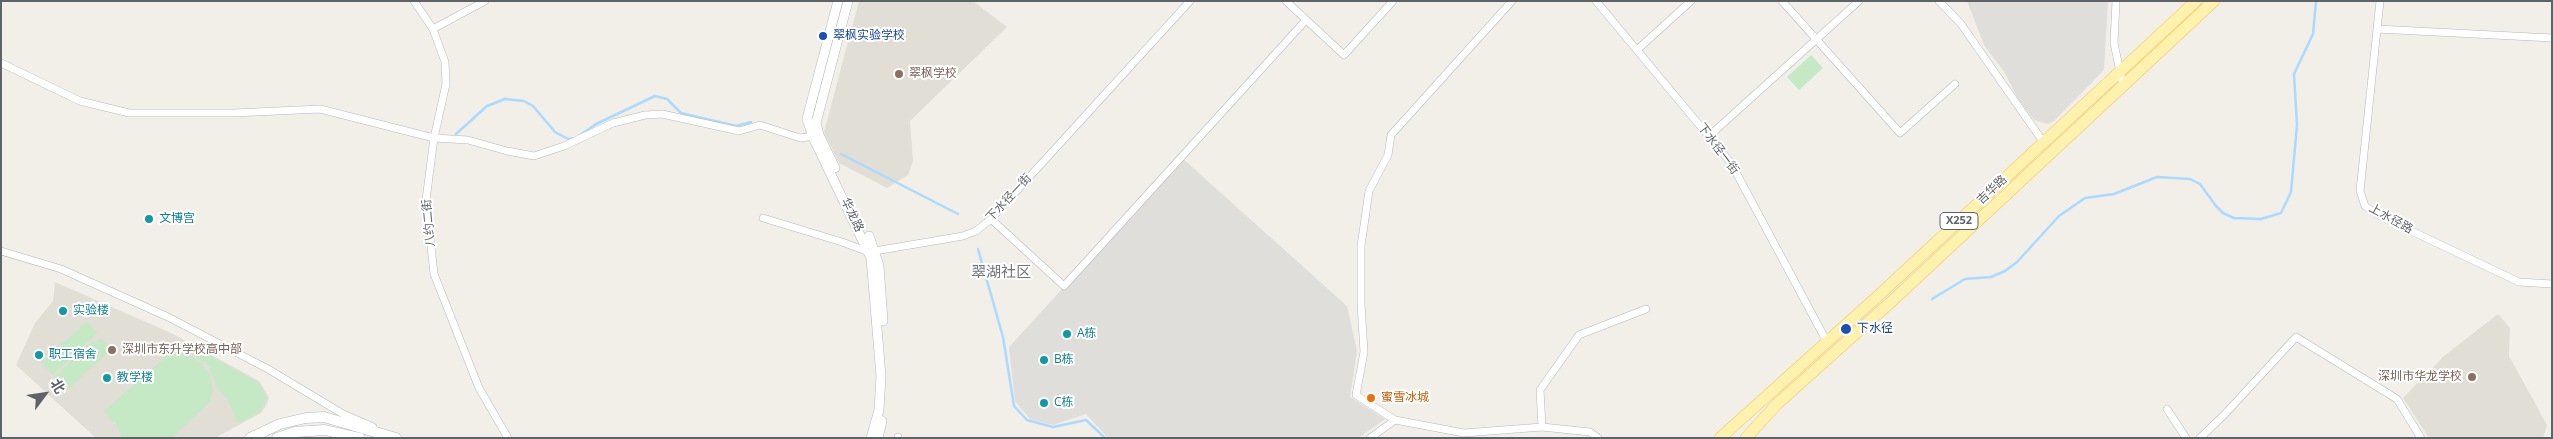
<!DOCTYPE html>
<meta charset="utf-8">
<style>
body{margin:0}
#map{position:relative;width:2553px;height:439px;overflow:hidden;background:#f1efe8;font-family:"Open Sans","Noto Sans SC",sans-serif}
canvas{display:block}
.frame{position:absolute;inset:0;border:2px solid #5f6368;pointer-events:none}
.north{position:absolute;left:20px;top:369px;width:50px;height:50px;-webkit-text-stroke:4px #fff;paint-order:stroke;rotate:59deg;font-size:14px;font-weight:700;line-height:20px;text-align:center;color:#5f6368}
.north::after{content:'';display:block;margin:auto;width:18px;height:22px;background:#5f6368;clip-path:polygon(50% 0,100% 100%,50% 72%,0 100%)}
</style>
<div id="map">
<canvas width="2553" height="439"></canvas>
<div class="frame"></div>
<div class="north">北</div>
</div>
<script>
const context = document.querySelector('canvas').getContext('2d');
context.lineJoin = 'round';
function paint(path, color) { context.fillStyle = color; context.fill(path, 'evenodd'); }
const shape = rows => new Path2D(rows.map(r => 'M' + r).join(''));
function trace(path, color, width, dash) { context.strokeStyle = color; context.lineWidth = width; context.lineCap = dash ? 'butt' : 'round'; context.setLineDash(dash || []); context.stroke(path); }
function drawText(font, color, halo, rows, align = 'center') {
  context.font = font + ' "Open Sans","Noto Sans SC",sans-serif'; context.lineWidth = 4; context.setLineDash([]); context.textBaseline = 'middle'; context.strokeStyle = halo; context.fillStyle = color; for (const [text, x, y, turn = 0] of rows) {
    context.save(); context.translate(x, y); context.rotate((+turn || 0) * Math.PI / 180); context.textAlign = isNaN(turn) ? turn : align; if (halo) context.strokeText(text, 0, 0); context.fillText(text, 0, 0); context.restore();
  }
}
const industrial = shape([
 [1967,1,2108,1,2104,70,2054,121,2048,124,2034,120,2017,97,2005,73,1984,45],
 [1182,158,1347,306,1357,351,1350,397,1385,419,1358,438,1108,438,1086,414,1053,425,1030,419,1015,401,1009,347]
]);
const education = shape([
 [859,1,973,1,1007,27,910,121,913,161,908,175,887,188,839,163,824,132],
 [55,282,173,334,259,381,269,397,267,404,261,413,215,438,96,438,16,365,35,323,53,301],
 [2498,314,2510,328,2509,356,2547,425,2543,438,2429,438,2403,398,2444,356]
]);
const green = shape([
 [1811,55,1823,68,1799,90,1787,77],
 [87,322,97,333,53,375,41,362],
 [101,338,111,349,67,390,54,377,93,341,95,343],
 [184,341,192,346,184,354,200,362,210,375,213,390,210,401,172,438,122,438,115,421,113,422,104,411],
 [195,348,258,382,267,398,260,412,238,423,228,400,216,386,209,366,192,354]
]);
const stream = shape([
 [456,134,487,106,505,99,524,101,533,106,555,132,568,139,576,138,596,124,655,96,667,99,681,113,736,126,751,122],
 [841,154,958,214],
 [978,249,1003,337,1014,406,1027,420,1053,427,1086,420,1105,438],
 [1932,299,1965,279,1991,277,2005,271,2017,262,2059,216,2085,198,2114,194,2157,177,2190,179,2200,184,2216,206,2223,213,2234,218,2261,219,2281,213,2291,192,2297,125,2294,74,2313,34,2316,1]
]);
const minor = shape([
 [414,1,433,29,445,62,446,84,434,138,426,200,434,274,479,388,508,438],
 [1286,1,1344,55,1393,1],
 [1512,1,1391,135,1388,155,1369,191,1361,246,1361,304,1364,352,1356,395,1395,420,1464,433,1542,427,1590,432,1598,438],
 [1596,1,1731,163,1827,342],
 [1782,1,1900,133,1955,84],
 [1939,1,1961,24,2044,143],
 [2116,1,2114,43,2123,86],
 [2380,1,2360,191,2365,206,2382,217,2519,282,2552,284],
 [433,29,485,1],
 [2377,29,2552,38],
 [1638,49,1691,1],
 [1,63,80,101,129,113,234,113,320,109,434,138,468,140,507,151,534,156,564,146,613,123,645,115,662,114,739,131,760,125,800,138,816,136],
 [1709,136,1859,1],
 [763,218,842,242,869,252,963,236,976,231,991,219,1190,1],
 [991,219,1064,286,1306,20],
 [1,251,61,269,168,317,268,369,343,414,373,427],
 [2167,409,2186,438],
 [1542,427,1540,390,1579,335,1646,309],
 [898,438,898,437],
 [1370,438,1395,420],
 [2200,438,2225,414,2296,337,2397,399,2421,438]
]);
const tertiary = shape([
 [838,1,807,119,813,137,871,258,881,376,879,410,871,438],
 [835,168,819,135,816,123,848,1],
 [869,236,879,266,883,321],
 [878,438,882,421]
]);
const secondary = shape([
 [250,438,280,424,306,418,324,417,396,438],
 [277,438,295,432,325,430,360,438]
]);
const primary = shape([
 [1720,438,1878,296,2196,1],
 [1746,438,1777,404,1892,301,2214,1]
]);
const markers = [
 [823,36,5,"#1a4fb4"],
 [899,74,5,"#8d6e63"],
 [149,219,5,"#0f9aa8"],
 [63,311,5,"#0f9aa8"],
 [1846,329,6,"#1a4fb4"],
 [1067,334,5,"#0f9aa8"],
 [112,350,5,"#8d6e63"],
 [39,355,5,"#0f9aa8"],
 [1044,360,5,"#0f9aa8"],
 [2472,377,5,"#8d6e63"],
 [107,378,5,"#0f9aa8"],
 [1371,398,5,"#e8710a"],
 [1044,403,5,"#0f9aa8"]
];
const shields = [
 [1959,221,38]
];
const shieldNames = [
 ["X252",1959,221]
];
const transitNames = [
 ["翠枫实验学校",833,36],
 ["下水径",1857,329]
];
const educationNames = [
 ["翠枫学校",909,74],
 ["深圳市东升学校高中部",122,350],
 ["深圳市华龙学校",2462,377,"right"]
];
const streetNames = [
 ["下水径一街",1718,149,53],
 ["吉华路",1992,190,-43],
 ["下水径一街",1009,198,-47],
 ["华龙路",852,215,64],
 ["上水径路",2391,219,29],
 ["八约二街",429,223,-95]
];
const cultureNames = [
 ["文博宫",159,219],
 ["实验楼",73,311],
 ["A栋",1077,334],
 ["职工宿舍",49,355],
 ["B栋",1054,360],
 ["教学楼",117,378],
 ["C栋",1054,403]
];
const foodNames = [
 ["蜜雪冰城",1381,398]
];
const quarterNames = [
 ["翠湖社区",1001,273]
];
paint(industrial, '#e0deda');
paint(education, '#e1ded6');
paint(green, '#c5e8c5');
trace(stream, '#aadaff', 2.5);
trace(minor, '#b5b8bc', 8);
trace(tertiary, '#b5b8bc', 10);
trace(secondary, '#b6babf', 11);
trace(primary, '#f2c960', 12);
trace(minor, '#fff', 7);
trace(tertiary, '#fff', 9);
trace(secondary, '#fff', 10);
trace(primary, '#fff2af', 11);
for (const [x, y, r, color] of markers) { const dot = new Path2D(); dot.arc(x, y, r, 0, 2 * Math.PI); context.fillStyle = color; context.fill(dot); trace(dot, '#fff', 2); }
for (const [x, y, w] of shields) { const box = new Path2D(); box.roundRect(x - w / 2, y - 8.5, w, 17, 4); context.fillStyle = '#fff'; context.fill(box); trace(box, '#5f6368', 1); }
drawText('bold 11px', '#5f6368', null, shieldNames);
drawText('12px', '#164399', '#fff', transitNames, 'left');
drawText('12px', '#785e54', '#fff', educationNames, 'left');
drawText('12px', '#5f6368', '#fff', streetNames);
drawText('12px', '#0d838f', '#fff', cultureNames, 'left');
drawText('12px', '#c56008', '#fff', foodNames, 'left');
drawText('15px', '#70757a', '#fff', quarterNames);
</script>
